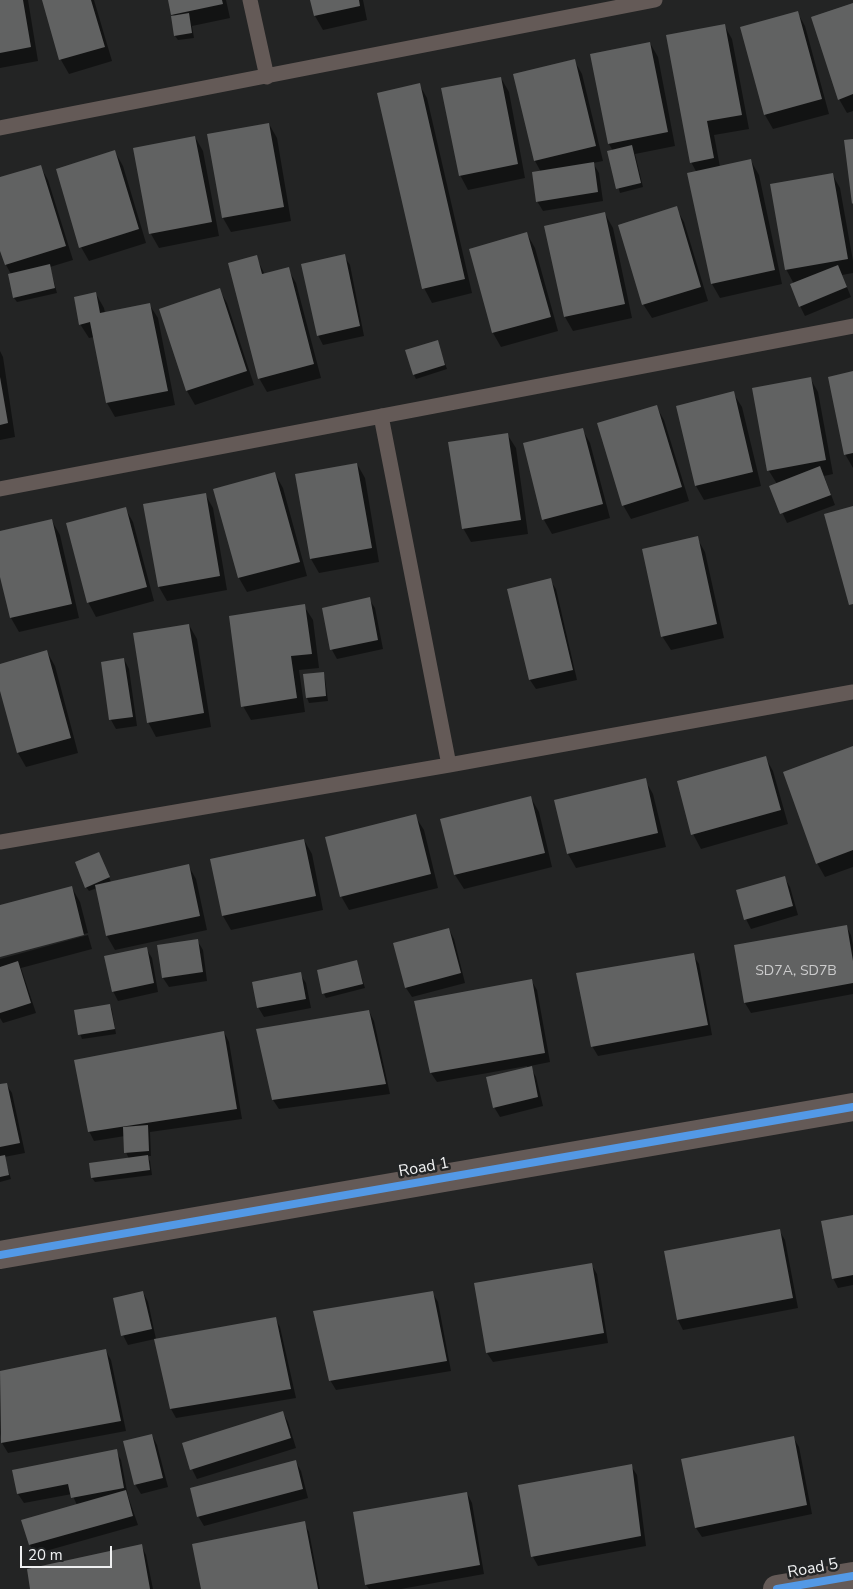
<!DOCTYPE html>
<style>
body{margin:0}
#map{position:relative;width:853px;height:1589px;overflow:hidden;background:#232424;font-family:"Nunito Sans",sans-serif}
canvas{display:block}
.scale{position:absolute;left:20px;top:1546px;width:92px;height:22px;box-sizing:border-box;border:2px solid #eff0f1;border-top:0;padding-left:6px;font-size:15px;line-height:18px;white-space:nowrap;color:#eff0f1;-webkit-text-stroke:4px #222425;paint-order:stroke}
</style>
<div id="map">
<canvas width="853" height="1589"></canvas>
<div class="scale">20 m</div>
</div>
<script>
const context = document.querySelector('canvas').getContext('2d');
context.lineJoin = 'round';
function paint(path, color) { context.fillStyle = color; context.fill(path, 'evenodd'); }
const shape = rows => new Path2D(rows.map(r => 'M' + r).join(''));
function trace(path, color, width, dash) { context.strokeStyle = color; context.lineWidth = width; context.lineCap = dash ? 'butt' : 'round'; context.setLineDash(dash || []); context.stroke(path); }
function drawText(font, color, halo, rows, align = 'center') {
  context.font = font + ' "Nunito Sans",sans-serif'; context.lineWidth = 5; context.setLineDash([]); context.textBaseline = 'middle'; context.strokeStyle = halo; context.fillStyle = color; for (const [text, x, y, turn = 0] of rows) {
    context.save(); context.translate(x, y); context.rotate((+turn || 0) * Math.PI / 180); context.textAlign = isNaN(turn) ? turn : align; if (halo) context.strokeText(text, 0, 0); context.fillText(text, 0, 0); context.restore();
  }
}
const shadow = shape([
 [0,0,28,0,38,61,0,68],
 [43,0,94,0,112,61,69,74,61,60],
 [169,0,226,0,230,18,192,26,194,38,178,40,175,36,174,17],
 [312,0,363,0,367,20,323,30,315,16],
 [853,4,853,111,847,113,839,99],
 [797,12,805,26,829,114,773,129,765,115,741,28],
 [724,25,732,39,749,129,714,135,720,167,751,161,759,175,782,284,720,298,712,284,697,173,691,162],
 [650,43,658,57,675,146,635,154,643,187,620,193,608,152,613,151,609,144,591,55],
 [574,60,582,74,603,161,593,163,599,173,603,201,543,211,537,201,541,172,535,161,515,75],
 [501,78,509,92,525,178,468,190,460,175],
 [419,84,427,98,472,293,432,303,424,288],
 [269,124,277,138,291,221,231,232,223,218],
 [195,137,203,151,219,236,159,248,151,234,135,149],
 [115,152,123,166,146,243,89,261,81,247],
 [40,166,48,180,73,260,50,267,57,293,17,302,14,298,11,274,6,265,0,246,0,179],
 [832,174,840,188,853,261,853,273,842,275,851,297,805,316,800,306,794,284,786,269],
 [676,208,684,222,708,301,652,318,643,304],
 [605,214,613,228,632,318,573,331,565,317,546,227],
 [527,234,535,248,558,331,501,347,493,333,470,250],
 [344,256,350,265,364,336,323,345,318,335],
 [256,257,265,275,288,269,296,283,321,378,267,392,259,378],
 [219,289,227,303,254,385,195,405,187,391],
 [96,294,104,308,105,313,149,304,158,318,175,405,115,417,107,403,94,337,89,338,80,324],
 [437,342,447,369,416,379,414,375],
 [0,351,3,357,15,437,0,440],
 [853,373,853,468,845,454],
 [810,378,818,392,833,474,824,476,835,505,787,523,771,487,777,484,769,471,754,389],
 [733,393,742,407,761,486,704,500,696,486,678,407],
 [656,406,664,420,689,501,631,519,623,505],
 [582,429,590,443,610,518,552,534,544,520,524,444],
 [507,434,516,448,528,534,471,542,463,528],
 [357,464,365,478,379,562,319,573,311,559],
 [275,474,283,488,307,576,247,592,239,578,215,490],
 [205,494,213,508,227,590,167,601,159,587,145,505],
 [125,508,133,522,154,601,96,617,88,602],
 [52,521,60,535,79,618,19,632,11,618,0,572,0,533],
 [697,538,705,552,724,638,671,650,662,636],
 [550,580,556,589,577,680,536,689,530,680,509,589],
 [369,599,375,608,383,649,337,659,332,650],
 [304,606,313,620,319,668,299,670,305,712,251,720,243,706],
 [189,625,197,639,211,727,156,737,148,722],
 [47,652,55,666,78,753,26,767,18,753,0,686,0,665],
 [124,659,129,669,137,726,116,729,111,720],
 [323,673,325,678,328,701,309,703,307,698,304,675],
 [853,748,853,867,825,877,817,863],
 [765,757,773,771,788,824,701,849,693,834],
 [645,780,653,794,666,847,576,868,568,854,556,801],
 [531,798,539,812,552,867,464,889,455,875,442,820],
 [415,816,424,830,438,888,349,910,341,896],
 [304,840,312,854,323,910,231,930,223,916,212,860],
 [101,858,111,882,188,865,196,879,207,930,115,950,107,936,97,888,89,891,86,887],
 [784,877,790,887,798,915,751,929,746,919],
 [72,888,80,902,88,933,0,956,0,906],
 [846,926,851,935,853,945,853,994,751,1013,745,1003,735,946],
 [449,929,454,939,465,983,412,997,406,988],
 [88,935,92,949,21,968,36,1013,3,1023,0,1018,0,959],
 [197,940,203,950,207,981,169,987,163,978],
 [146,948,152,958,158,992,118,1001,113,991],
 [693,955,699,964,712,1035,598,1056,592,1046],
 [357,962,365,988,326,998,324,994],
 [300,974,306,983,311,1008,264,1017,258,1007],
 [531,980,537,990,550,1062,530,1066,536,1077,543,1106,500,1117,494,1107,528,1068,527,1066,437,1082,431,1073],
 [110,1005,112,1010,116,1034,82,1039,80,1034],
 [369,1011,374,1021,390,1094,279,1109,273,1100,258,1030],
 [224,1032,229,1042,242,1119,150,1132,151,1156,147,1156,150,1161,152,1175,95,1182,92,1178,129,1159,126,1152,125,1136,94,1141,89,1131],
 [6,1084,12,1093,25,1153,4,1157,11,1179,0,1182,0,1085],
 [853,1216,853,1285,838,1288,833,1278],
 [779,1230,785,1240,798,1308,683,1330,678,1320,665,1252],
 [591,1264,597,1274,608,1343,493,1362,487,1353],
 [143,1292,148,1302,156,1339,275,1318,280,1327,296,1398,176,1418,171,1409,155,1339,128,1345,123,1335],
 [432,1292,438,1302,451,1371,336,1390,330,1380],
 [106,1351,111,1360,126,1431,8,1453,2,1443,0,1433,0,1372],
 [283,1413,288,1422,296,1448,197,1479,192,1469],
 [152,1435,157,1445,168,1487,141,1494,135,1484],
 [793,1437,799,1447,812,1514,702,1537,696,1528],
 [116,1451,121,1460,128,1496,138,1525,35,1554,30,1545,23,1521,77,1505,72,1494,24,1503,18,1494],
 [296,1462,301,1471,308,1498,204,1526,198,1516],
 [631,1466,637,1475,646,1546,538,1566,533,1557,519,1486],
 [467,1493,472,1503,484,1574,401,1589,369,1589,366,1585],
 [304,1523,309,1532,320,1589,202,1589],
 [141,1545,146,1555,153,1589,32,1589]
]);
const building = shape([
 [0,0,23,0,31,47,0,53],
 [42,0,91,0,105,47,59,60],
 [168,0,222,0,223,4,171,15],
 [310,0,359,0,360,6,314,16],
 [853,3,853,94,838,100,811,17],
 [798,11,822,99,764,115,740,27],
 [189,13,192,33,174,36,171,16],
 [725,24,742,115,707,121,714,158,690,163,666,35],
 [650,42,668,132,608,144,590,54],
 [575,59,596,146,534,161,513,74],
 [501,77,518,164,459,176,441,88],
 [420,83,465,279,422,289,377,93],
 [269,123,284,207,222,218,207,134],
 [195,136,212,222,149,234,133,148],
 [853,139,853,203,852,204,844,140],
 [632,145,641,183,616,189,607,151],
 [115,150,139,229,79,248,56,169],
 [751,159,775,270,711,284,687,173],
 [594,162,598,192,536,202,532,172],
 [41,165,66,246,5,265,0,251,0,177],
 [833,173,848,259,785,270,770,184],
 [677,206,701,287,642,305,618,225],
 [605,212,625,304,564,317,544,226],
 [527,232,551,317,492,333,469,249],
 [345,254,360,326,317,336,301,264],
 [257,255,262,274,289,267,314,364,258,379,228,263],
 [50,264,55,288,13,298,8,274],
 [838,265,847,287,799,307,790,284],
 [220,288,247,371,186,391,159,309],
 [96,292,100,313,150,303,168,391,106,403,90,322,79,325,74,297],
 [438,340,445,365,413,375,405,350],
 [853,371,853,453,844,455,828,377],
 [0,377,8,423,0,425],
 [811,377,826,460,767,471,752,388],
 [734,391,753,472,695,486,676,406],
 [657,405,682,487,622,506,597,423],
 [583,428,603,504,542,520,523,443],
 [508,433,521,520,462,529,448,442],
 [357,463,372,548,310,559,295,474],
 [820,466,831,495,780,514,769,486],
 [275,472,300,562,238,578,213,489],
 [206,493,220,576,158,587,143,504],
 [853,506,853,604,849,605,824,514],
 [126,507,147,587,87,603,66,523],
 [52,519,72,604,10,618,0,577,0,531],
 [698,536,717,624,661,637,642,549],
 [551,578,573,670,529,680,507,589],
 [370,597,378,640,330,650,322,608],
 [305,604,312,654,291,656,297,698,241,707,229,616],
 [189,624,204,713,147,723,133,633],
 [47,650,71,738,17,753,0,691,0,664],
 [124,658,133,717,109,720,101,662],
 [324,672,326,696,306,698,303,674],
 [853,746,853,850,816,864,783,772],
 [766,756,781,810,691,835,677,781],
 [646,778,658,833,567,854,554,800],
 [531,796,545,853,454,875,440,819],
 [416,814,431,874,340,897,325,837],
 [304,839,316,896,222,916,210,859],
 [99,852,110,877,85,888,75,862],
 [189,864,200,916,106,936,95,885],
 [785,876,793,906,744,920,736,890],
 [72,886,84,935,0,957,0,905],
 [847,925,853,961,853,983,744,1003,734,945],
 [449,928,461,973,405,988,393,943],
 [198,939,203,972,162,978,157,945],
 [147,947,154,983,112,992,104,956],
 [694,953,708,1025,591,1047,576,973],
 [357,960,363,984,322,994,317,970],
 [18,961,31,1003,0,1013,0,967],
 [301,972,306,999,257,1008,252,982],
 [532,979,545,1053,430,1073,414,1001],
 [110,1004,115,1029,78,1035,74,1010],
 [369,1010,386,1084,272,1100,256,1029],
 [224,1031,237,1109,88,1132,74,1060],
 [532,1066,538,1097,493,1108,486,1077],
 [7,1083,20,1143,0,1147,0,1084],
 [148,1125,149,1151,124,1153,123,1127],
 [5,1155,9,1175,0,1177,0,1156],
 [148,1155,150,1170,91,1178,89,1163],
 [853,1215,853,1275,832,1279,821,1221],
 [780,1229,793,1298,677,1320,664,1251],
 [592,1263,604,1333,486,1353,474,1283],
 [143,1291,152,1329,121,1336,113,1298],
 [433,1291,447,1361,329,1381,313,1311],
 [276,1317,291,1389,170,1409,154,1339],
 [106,1349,121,1421,1,1443,0,1371],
 [283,1411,291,1438,190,1470,182,1443],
 [152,1434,163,1478,134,1485,123,1441],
 [794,1436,807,1505,695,1528,681,1459],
 [117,1449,124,1488,71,1498,68,1484,17,1494,12,1470],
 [296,1460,303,1489,197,1517,190,1488],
 [632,1464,641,1536,531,1557,518,1485],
 [126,1490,133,1516,29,1545,21,1520],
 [467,1492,480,1565,365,1585,353,1512],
 [305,1521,318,1589,201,1589,192,1544],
 [142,1544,150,1589,30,1589,27,1569]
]);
const service = shape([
 [250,0,267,77],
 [0,128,655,0],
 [381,416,449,765],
 [0,489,853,326],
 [0,842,449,765,853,692]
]);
const minor = shape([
 [0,1255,853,1107],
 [777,1589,853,1576]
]);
const cycleway = shape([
 [0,1255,853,1107],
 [777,1589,853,1576]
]);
const numberNames = [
 ["SD7A, SD7B",796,972]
];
const streetNames = [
 ["Road 1",424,1168,-10],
 ["Road 5",813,1569,-10]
];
paint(shadow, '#0007');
paint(building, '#616262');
trace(service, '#645a57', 15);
trace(minor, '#645a57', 28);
trace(cycleway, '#5399e6', 8);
drawText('14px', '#cccccd', null, numberNames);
drawText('16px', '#eff0f1', '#222425', streetNames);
</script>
